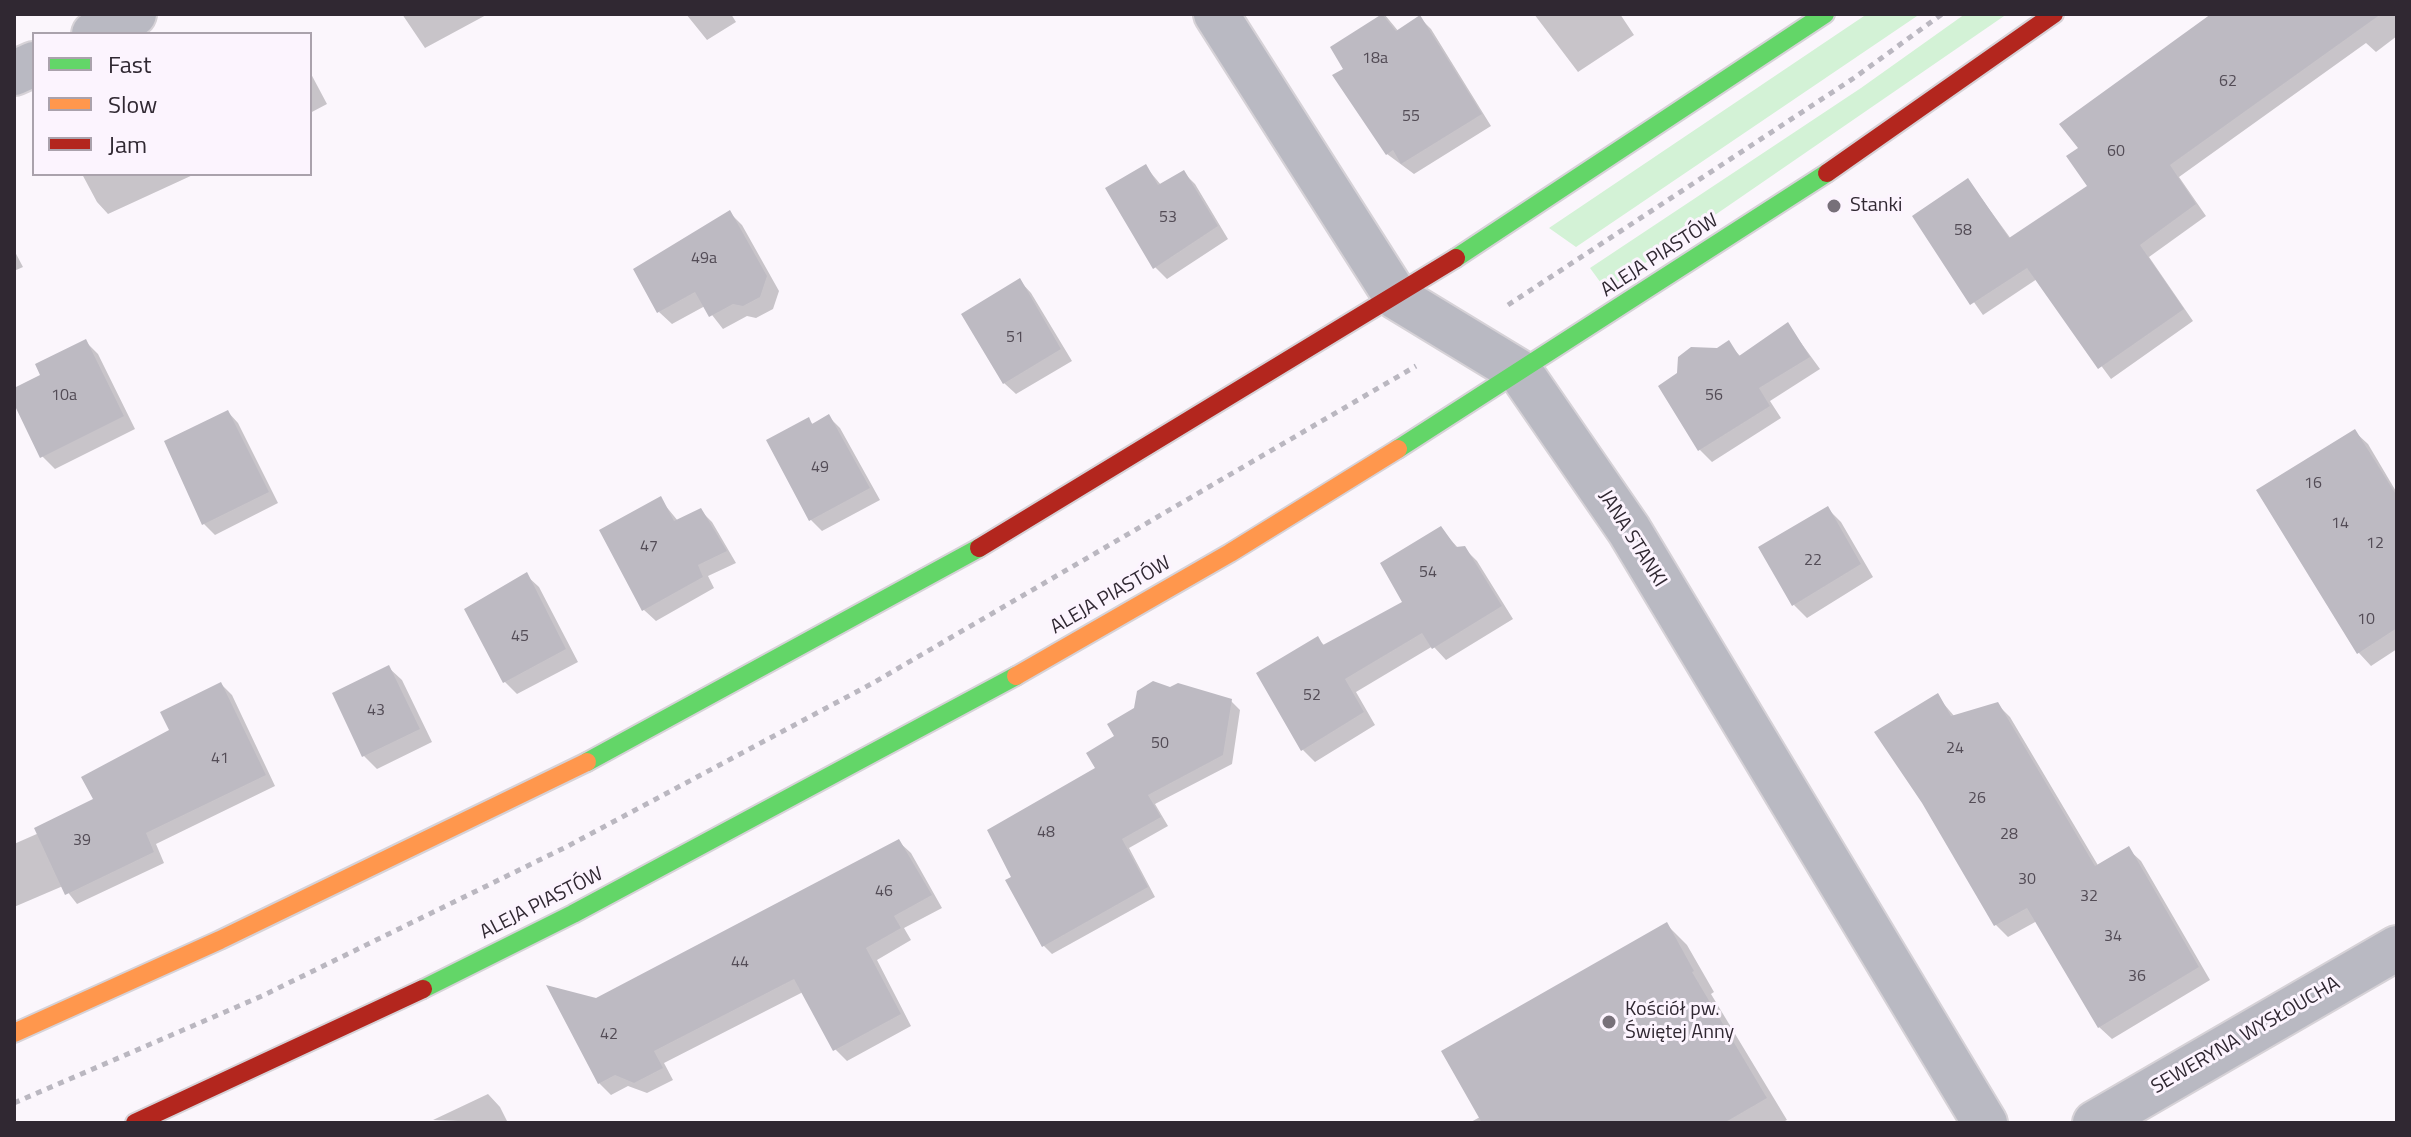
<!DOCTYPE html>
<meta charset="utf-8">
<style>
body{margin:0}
#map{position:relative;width:2411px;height:1137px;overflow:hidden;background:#fbf6fc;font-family:"Titillium Web",sans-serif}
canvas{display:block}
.frame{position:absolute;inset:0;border:16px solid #302832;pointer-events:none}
.legend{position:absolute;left:32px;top:32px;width:280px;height:144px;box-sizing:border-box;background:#fcf4fe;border:2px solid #aaa2ac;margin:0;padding:10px 14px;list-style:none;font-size:24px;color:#302832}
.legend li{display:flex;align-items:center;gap:16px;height:40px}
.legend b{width:40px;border:2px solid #aaa2ac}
</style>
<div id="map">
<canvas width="2411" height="1137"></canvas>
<div class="frame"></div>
<ul class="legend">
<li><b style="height:10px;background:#63d668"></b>Fast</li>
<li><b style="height:10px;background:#ff974d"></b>Slow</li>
<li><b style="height:10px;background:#b3261e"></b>Jam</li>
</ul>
</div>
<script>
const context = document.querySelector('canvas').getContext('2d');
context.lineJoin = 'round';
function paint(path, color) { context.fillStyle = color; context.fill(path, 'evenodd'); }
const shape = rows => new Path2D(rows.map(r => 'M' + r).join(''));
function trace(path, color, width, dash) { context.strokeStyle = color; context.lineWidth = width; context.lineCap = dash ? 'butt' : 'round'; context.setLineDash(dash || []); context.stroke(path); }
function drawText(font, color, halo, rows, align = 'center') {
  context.font = font + ' "Titillium Web",sans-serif'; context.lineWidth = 6; context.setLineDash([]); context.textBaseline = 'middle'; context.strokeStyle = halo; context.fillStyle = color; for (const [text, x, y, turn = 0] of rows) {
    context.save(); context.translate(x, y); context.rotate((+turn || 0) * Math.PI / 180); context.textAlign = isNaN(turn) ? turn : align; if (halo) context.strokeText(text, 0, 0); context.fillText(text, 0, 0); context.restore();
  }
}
const green = shape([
 [1867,14,1920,14,1576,247,1549,228],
 [1965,14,2007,14,1606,290,1590,268,1861,88]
]);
const shadow = shape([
 [402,14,488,14,425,48],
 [686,14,731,14,736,22,707,40],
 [1534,14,1620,14,1634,35,1578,72],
 [2214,14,2397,14,2397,36,2376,52,2366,43,2179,177,2206,216,2149,257,2193,321,2111,379,2037,279,1983,315,1914,217,1968,180,2011,239,2090,186,2081,148],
 [1385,15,1399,32,1420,18,1431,29,1491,126,1414,174,1387,154,1332,47],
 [310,72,327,104,310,113],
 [1146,167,1161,185,1184,173,1195,184,1228,239,1167,279,1155,267],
 [82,174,195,174,108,214,97,202],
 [729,212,742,225,779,291,773,309,756,318,747,316,723,329,705,306,672,324,659,312],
 [14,250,23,267,14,271],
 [1020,281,1031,293,1072,361,1016,394,1004,383],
 [1788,325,1820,369,1770,401,1781,418,1712,462,1700,450,1661,386,1728,343,1741,357],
 [86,342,98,354,135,429,55,469,42,456,14,399,14,390,43,376],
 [228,412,238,423,278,503,215,535,204,524],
 [829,417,840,428,880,500,822,531,811,520,808,420,814,425],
 [2355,432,2368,444,2397,493,2397,649,2371,666,2359,653,2259,490],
 [660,499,678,521,700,510,712,522,736,563,708,576,714,588,656,621,644,610],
 [1828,509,1841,522,1873,577,1807,618,1794,605],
 [1440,528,1459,549,1464,548,1477,561,1513,619,1446,660,1433,646,1356,692,1375,725,1315,762,1303,750,1318,639,1325,646,1405,603],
 [526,575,539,587,578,662,517,694,504,681],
 [389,668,402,680,432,742,377,769,364,756,334,694],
 [221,684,232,695,275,786,156,844,164,863,77,904,63,886,14,907,14,844,39,833,96,800],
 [1937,696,1955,717,1997,704,2010,717,2099,867,2128,849,2141,861,2210,980,2112,1039,2099,1027,2037,921,2008,937,1996,925],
 [1231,701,1240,710,1232,764,1155,804,1168,826,1129,848,1155,897,1052,954,1043,945,1008,881],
 [899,842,911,853,942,908,904,928,911,940,877,960,911,1026,847,1061,835,1049,803,992,664,1063,673,1080,647,1093,628,1086,611,1095,599,1083,596,1000],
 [1666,924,1687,945,1714,992,1711,994,1787,1120,1781,1123,1469,1123,1480,1117],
 [488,1094,500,1107,508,1123,433,1120]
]);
const building = shape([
 [1382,14,1396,31,1420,15,1482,114,1401,164,1393,150,1386,155,1332,75,1343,69,1330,47],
 [2211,14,2381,14,2170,165,2196,204,2140,245,2184,309,2098,369,2027,268,1970,305,1912,216,1968,178,2009,238,2087,186,2066,156,2078,148,2059,124],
 [1146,164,1158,185,1184,170,1218,226,1153,269,1105,188],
 [730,210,767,276,760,297,743,306,733,304,709,317,695,292,657,313,633,269],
 [1020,278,1061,349,1003,384,961,314],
 [1788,322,1810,357,1759,388,1770,406,1698,451,1658,386,1677,373,1678,357,1691,347,1717,348,1729,340,1739,356],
 [86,339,124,416,40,458,14,404,14,388,40,375,35,364],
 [228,410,269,492,202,525,164,441],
 [829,414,870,488,809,521,766,440,809,417,812,424],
 [2355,429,2397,496,2397,628,2357,654,2256,490],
 [661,496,674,521,701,508,727,551,698,565,703,577,642,611,599,530],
 [1828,506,1861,564,1792,606,1758,547],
 [1441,526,1456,547,1465,546,1502,606,1432,649,1422,633,1345,679,1364,712,1301,751,1256,673,1318,636,1323,645,1402,602,1380,563],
 [527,572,566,649,503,683,464,609],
 [389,665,420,729,362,757,332,693],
 [1153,681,1170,687,1178,683,1232,699,1223,755,1148,795,1161,817,1122,839,1148,887,1042,947,1005,880,1011,877,987,830,1095,768,1086,753,1114,736,1107,724,1134,708,1137,691],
 [221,682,266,775,146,833,154,852,65,895,34,828,93,799,81,777,169,730,160,712],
 [1938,693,1951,716,1998,702,2095,866,2129,846,2199,967,2098,1028,2027,908,1994,926,1922,803,1874,732],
 [899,839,932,895,894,916,901,928,866,948,901,1014,833,1051,794,979,654,1051,663,1068,634,1083,615,1075,598,1084,546,985,596,998],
 [1667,922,1694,971,1692,972,1767,1098,1724,1123,1482,1123,1441,1051]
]);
const path = shape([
 [1508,305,1854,78,1942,14],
 [14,1103,262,996,566,847,873,683,1416,366]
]);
const street = shape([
 [1216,14,1396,297,1521,373,1629,530,1985,1123],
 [94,34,134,14],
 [14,73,34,64],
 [2095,1123,2397,948]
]);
const fast = shape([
 [1456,258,1825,14],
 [1398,449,1827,173],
 [587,762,979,548],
 [423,989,573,914,1016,676]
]);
const slow = shape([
 [1016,676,1230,553,1398,449],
 [14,1033,220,940,587,762]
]);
const jam = shape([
 [1827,173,2054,14],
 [979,548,1456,258],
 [135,1123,423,989]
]);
const markers = [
 [1834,206,8,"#777079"],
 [1609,1022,8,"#777079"]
];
const numberNames = [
 ["18a",1375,59],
 ["62",2228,82],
 ["55",1411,117],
 ["60",2116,152],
 ["53",1168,218],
 ["58",1963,231],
 ["49a",704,259],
 ["51",1015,338],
 ["10a",64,396],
 ["56",1714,396],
 ["49",820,468],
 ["16",2313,484],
 ["14",2340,524],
 ["12",2375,544],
 ["47",649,547],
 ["22",1813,561],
 ["54",1428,573],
 ["10",2366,620],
 ["45",520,637],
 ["52",1312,696],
 ["43",376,711],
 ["50",1160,744],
 ["24",1955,749],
 ["41",220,759],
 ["26",1977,799],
 ["48",1046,833],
 ["28",2009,835],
 ["39",82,841],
 ["30",2027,880],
 ["46",884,892],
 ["32",2089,897],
 ["34",2113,937],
 ["44",740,963],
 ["36",2137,977],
 ["42",609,1035]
];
const poiNames = [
 ["Stanki",1850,206],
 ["Kościół pw.",1625,1010],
 ["Świętej Anny",1625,1033]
];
const streetNames = [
 ["ALEJA PIASTÓW",1660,256,-33],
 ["JANA STANKI",1632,539,58],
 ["ALEJA PIASTÓW",1111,596,-30],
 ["ALEJA PIASTÓW",542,904,-27],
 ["SEWERYNA WYSŁOUCHA",2246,1036,-30]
];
paint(green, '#d3f2d6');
paint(shadow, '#0003');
paint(building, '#bdbac2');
trace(street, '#d6d2d7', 48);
trace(fast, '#d6d2d7', 22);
trace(slow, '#d6d2d7', 22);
trace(jam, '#d6d2d7', 22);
trace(path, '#bab7c0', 5, [6, 6]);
trace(street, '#b9b9c2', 44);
trace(fast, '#63d668', 18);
trace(slow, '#ff974d', 18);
trace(jam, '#b3261e', 18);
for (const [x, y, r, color] of markers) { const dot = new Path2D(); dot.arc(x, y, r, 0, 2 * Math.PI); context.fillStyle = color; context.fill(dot); trace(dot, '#fcf4fe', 3); }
drawText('16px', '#534c56', null, numberNames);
drawText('20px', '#302832', '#fcf4fe', poiNames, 'left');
drawText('20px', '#302832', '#fcf4fe', streetNames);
</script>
